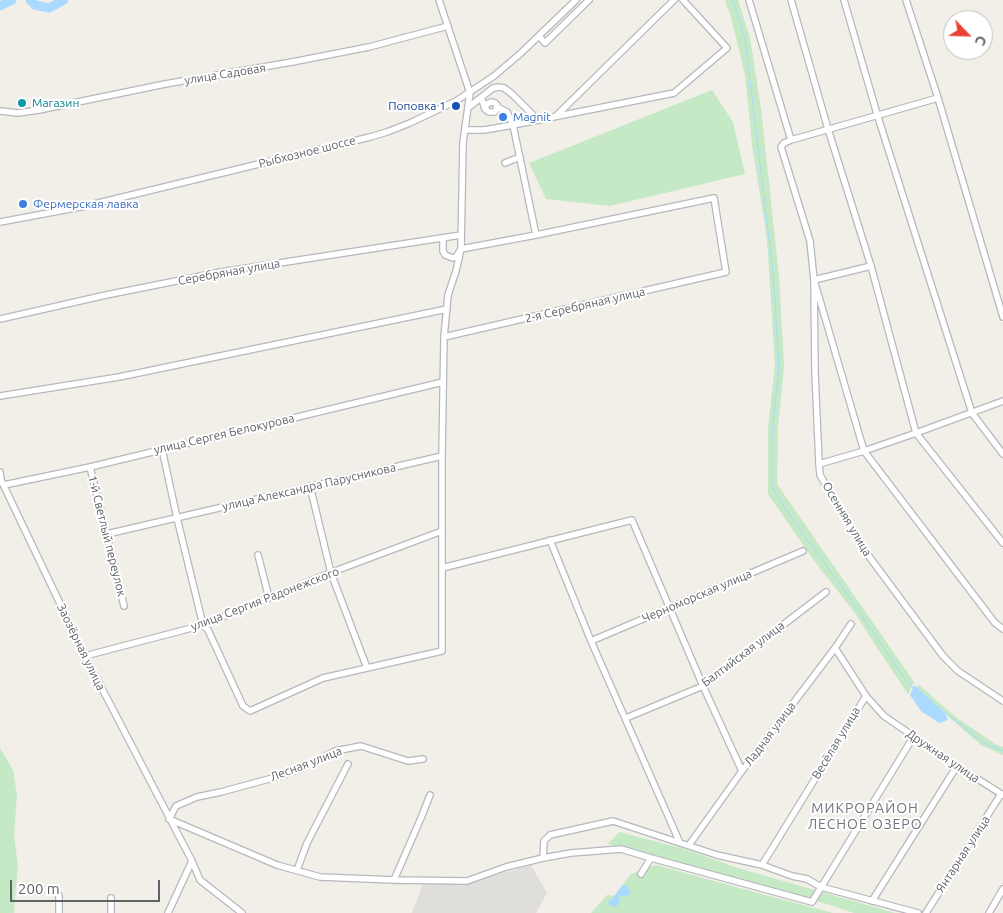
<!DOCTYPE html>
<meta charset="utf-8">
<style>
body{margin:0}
#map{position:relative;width:1003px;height:913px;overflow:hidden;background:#f1efe8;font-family:Ubuntu,sans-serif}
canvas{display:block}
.north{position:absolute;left:943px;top:10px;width:50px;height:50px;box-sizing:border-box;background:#fff;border:1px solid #bfc1c3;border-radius:50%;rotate:114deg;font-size:14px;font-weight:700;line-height:20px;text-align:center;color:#5f6368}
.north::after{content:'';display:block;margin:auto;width:18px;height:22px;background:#ea4335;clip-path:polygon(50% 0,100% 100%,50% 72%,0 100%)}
.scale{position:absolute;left:10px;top:880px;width:150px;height:22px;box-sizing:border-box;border:2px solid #5f6368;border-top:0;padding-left:6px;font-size:15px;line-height:18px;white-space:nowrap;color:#5f6368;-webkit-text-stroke:4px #fff;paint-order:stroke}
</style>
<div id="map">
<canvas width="1003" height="913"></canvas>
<div class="north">С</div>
<div class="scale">200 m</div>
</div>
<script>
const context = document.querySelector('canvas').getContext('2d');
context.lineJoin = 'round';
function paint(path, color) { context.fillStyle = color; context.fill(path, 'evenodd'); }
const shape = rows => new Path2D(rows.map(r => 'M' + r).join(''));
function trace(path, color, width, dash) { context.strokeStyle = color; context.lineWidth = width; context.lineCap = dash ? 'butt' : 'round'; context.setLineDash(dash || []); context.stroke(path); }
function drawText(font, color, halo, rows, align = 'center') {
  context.font = font + ' Ubuntu,sans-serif'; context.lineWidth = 4; context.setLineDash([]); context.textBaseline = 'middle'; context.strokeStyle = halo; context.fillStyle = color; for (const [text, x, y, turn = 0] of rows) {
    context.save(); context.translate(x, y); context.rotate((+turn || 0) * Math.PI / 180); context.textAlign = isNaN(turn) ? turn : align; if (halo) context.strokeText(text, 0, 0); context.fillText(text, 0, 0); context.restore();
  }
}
const industrial = shape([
 [531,865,547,893,536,913,412,913,423,884,470,883]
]);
const green = shape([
 [725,0,738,0,750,38,761,109,779,276,784,366,778,426,777,484,914,682,908,694,872,640,855,613,815,562,768,494,768,428,775,365,767,239,752,144,745,75,731,17],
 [712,90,733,122,745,174,610,206,546,199,529,163],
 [919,685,957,718,997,745,1003,747,1003,755,981,745,916,688],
 [0,748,13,770,17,795,14,834,18,867,15,896,14,913,0,913],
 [619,832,684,849,738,868,895,913,854,913,827,904,608,844],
 [656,865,743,889,833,913,591,913,607,895,614,896,631,874]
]);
const water = shape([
 [914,685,945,713,948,720,939,723,921,711,910,695],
 [623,885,626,885,631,892,628,896,619,896,620,901,618,905,615,907,610,906,608,901,613,898]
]);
const stream = shape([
 [733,0,745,39,773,272,779,367,772,435,772,488,795,523,838,581,907,682,913,688],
 [936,706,984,743,1003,751]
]);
const river = shape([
 [30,0,35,5,49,8,64,0],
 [0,6,12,0]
]);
const minor = shape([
 [749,0,791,140],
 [791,0,828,129,871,266,916,433,1003,543],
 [844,0,877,114,972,413,1003,454],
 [906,0,938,98,1003,317],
 [539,36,545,43,589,0],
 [481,97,485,109,489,112,494,112,496,111,497,105,495,103,491,102,487,104,485,109],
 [938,98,791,140,784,143,781,147,810,241,814,280,864,451,995,623,1003,629],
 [469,107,493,88,498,87,504,88,512,94,533,115,535,121],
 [497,107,507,112,513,125,536,235],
 [0,111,18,113,39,110,165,84,292,62,369,47,448,26],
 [556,116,674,0],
 [465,130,484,130,513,125,674,93,727,48,683,0],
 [505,163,520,157],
 [0,222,86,206,370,137,387,132,410,123,456,101,494,76,521,53,576,0],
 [443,238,443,251,445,255,453,258,456,257,461,249,536,235,714,198,726,272,444,337],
 [0,319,106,295,221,272,461,235],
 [0,396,119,377,447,309],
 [1003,401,916,433,864,451,819,464,820,475,862,547,943,656,958,671,1003,701],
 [162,449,177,518,203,625,208,630,243,706,250,711,323,678,442,651,442,456,444,337,448,295,456,271,461,249,463,142,470,93,439,0],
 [819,464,815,372,814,280,871,266],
 [90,467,124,606],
 [0,472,1,480,85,656,192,861,200,880,242,913],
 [4,485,90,467,443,382],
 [310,486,331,573,367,668],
 [107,534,442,456],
 [550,540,591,641,680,843],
 [258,555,269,598],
 [442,568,632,520,703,686,742,771],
 [591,641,803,551],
 [835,648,866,696],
 [85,656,203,625,335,571,442,531],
 [626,718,703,686,826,592],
 [169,819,277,865,320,877,394,880,467,881,506,867,543,858,544,841,550,835,613,821,717,855,762,865,792,876,807,879,821,887,918,913],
 [169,819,176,806,197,797,221,792,280,776,302,768,335,751,361,746,408,761,423,759],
 [689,845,742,771,835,648,851,624],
 [543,858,571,853,621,849,651,858,812,902,914,736],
 [762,865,866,696,884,716,957,766,1003,795],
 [297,870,307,843,348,764],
 [641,874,651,858],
 [394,880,421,818,430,795],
 [59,896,59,913],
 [872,901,957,766],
 [111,913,111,898],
 [168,913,192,861],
 [926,913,1001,794],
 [989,913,1003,889]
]);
const markers = [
 [22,103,5,"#0f9aa8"],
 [456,106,5,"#1a4fb4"],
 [503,117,5,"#3f7fe0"],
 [23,204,5,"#3f7fe0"]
];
const streetNames = [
 ["улица Садовая",225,74,-9],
 ["Рыбхозное шоссе",307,152,-14],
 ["Серебряная улица",229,272,-10],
 ["2-я Серебряная улица",585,305,-13],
 ["улица Сергея Белокурова",224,434,-13],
 ["улица Александра Парусникова",309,487,-13],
 ["Осенняя улица",847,519,59],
 ["1-й Светлый переулок",107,536,76],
 ["Черноморская улица",697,596,-23],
 ["улица Сергия Радонежского",265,599,-21],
 ["Заозёрная улица",81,647,64],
 ["Балтийская улица",743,654,-37],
 ["Ладная улица",770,734,-53],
 ["Весёлая улица",836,743,-59],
 ["Дружная улица",943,756,34],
 ["Лесная улица",306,764,-21],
 ["Янтарная улица",963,854,-57]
];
const cultureNames = [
 ["Магазин",32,103]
];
const transitNames = [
 ["Поповка 1",446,106]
];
const shopNames = [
 ["Magnit",513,117],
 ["Фермерская лавка",33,204]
];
const neighbourhoodNames = [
 ["МИКРОРАЙОН",865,808],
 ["ЛЕСНОЕ ОЗЕРО",865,824]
];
paint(industrial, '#e0deda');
paint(green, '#c5e8c5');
paint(water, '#aadaff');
trace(stream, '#aadaff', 1);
trace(river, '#aadaff', 9);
trace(minor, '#b5b8bc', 8);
trace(minor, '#fff', 5.5);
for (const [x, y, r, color] of markers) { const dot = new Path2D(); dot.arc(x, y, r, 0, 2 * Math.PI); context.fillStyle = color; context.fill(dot); trace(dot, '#fff', 2); }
drawText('12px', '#5f6368', '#fff', streetNames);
drawText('12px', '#0d838f', '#fff', cultureNames, 'left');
drawText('12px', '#164399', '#fff', transitNames, 'right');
drawText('12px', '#366cbe', '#fff', shopNames, 'left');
context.letterSpacing = '1px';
drawText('14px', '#70757a', '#fff', neighbourhoodNames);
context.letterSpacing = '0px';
</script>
